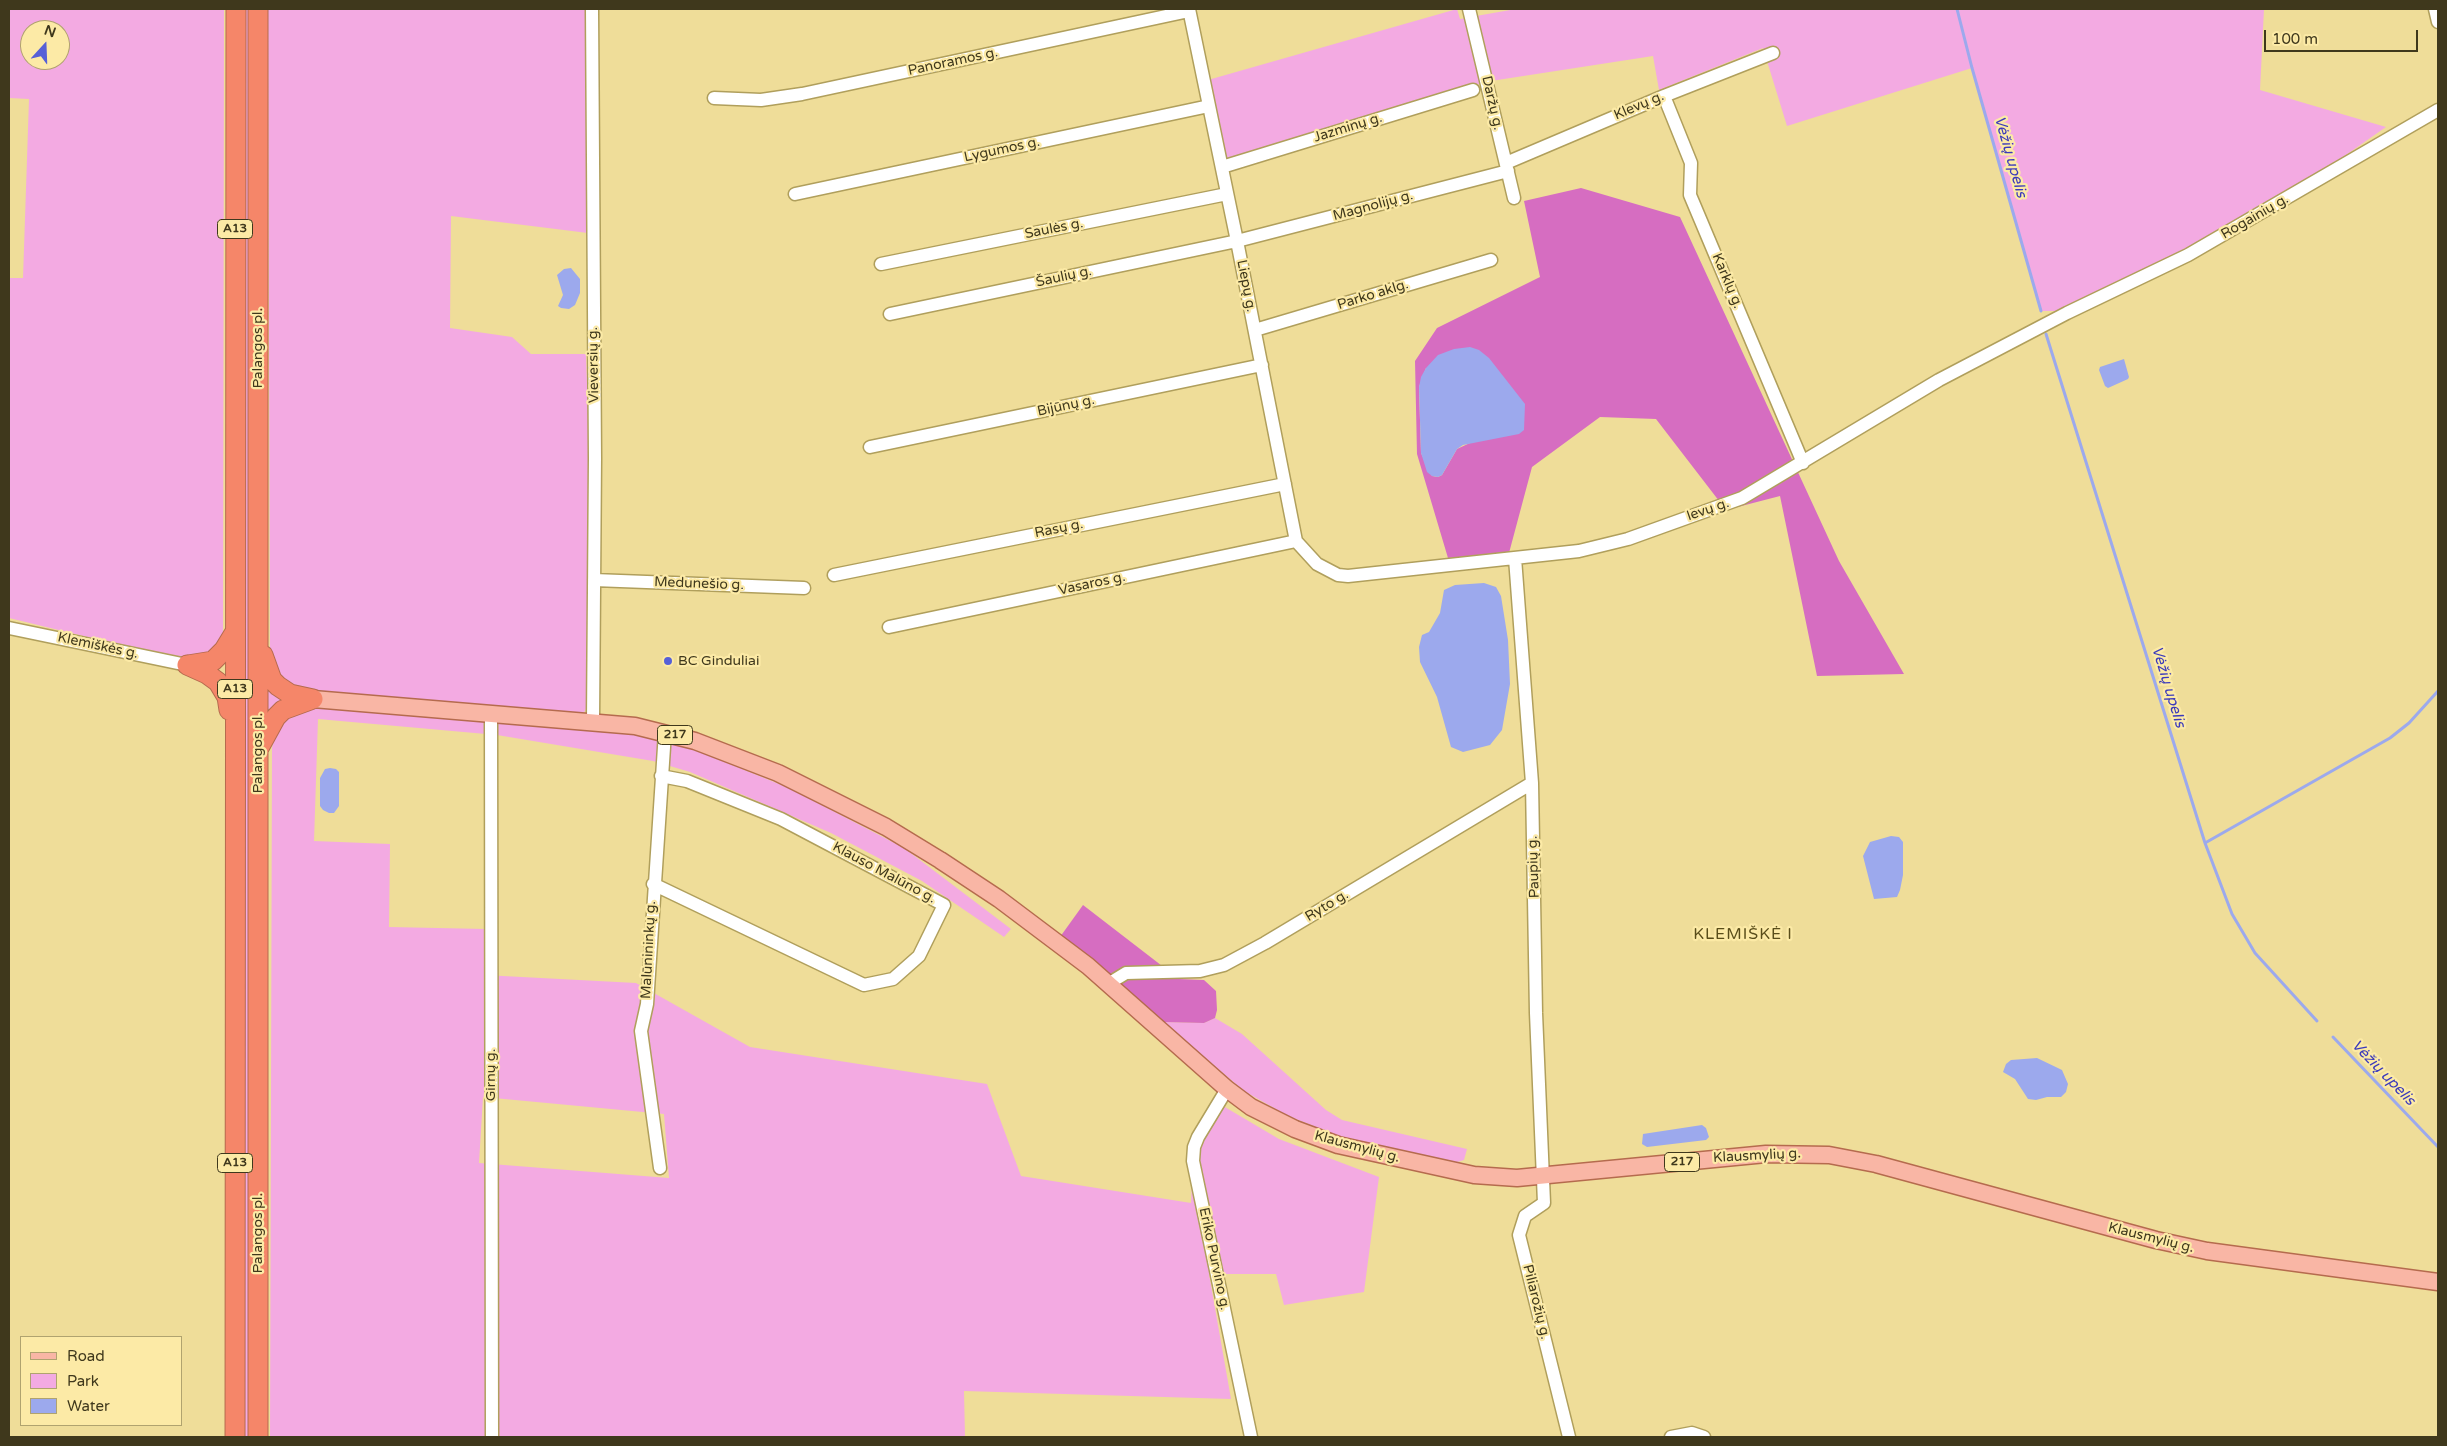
<!DOCTYPE html>
<meta charset="utf-8">
<style>
body{margin:0}
#map{position:relative;width:2447px;height:1446px;overflow:hidden;background:#efdd99;font-family:"Varela Round",sans-serif}
canvas{display:block}
.frame{position:absolute;inset:0;border:10px solid #3f381c;pointer-events:none}
.legend{position:absolute;left:20px;top:1336px;width:162px;height:90px;box-sizing:border-box;background:#fceaa6;border:1px solid #b0a36f;margin:0;padding:6px 9px;list-style:none;font-size:15px;color:#3f381c}
.legend li{display:flex;align-items:center;gap:10px;height:25px}
.legend b{width:25px;border:1px solid #b0a36f}
.north{position:absolute;left:20px;top:20px;width:50px;height:50px;box-sizing:border-box;background:#fceaa6;border:1px solid #b0a36f;border-radius:50%;rotate:20deg;font-size:14px;font-weight:700;line-height:20px;text-align:center;color:#3f381c}
.north::after{content:'';display:block;margin:auto;width:18px;height:22px;background:#5660d7;clip-path:polygon(50% 0,100% 100%,50% 72%,0 100%)}
.scale{position:absolute;left:2264px;top:30px;width:154px;height:22px;box-sizing:border-box;border:2px solid #3f381c;border-top:0;padding-left:6px;font-size:15px;line-height:18px;white-space:nowrap;color:#3f381c;-webkit-text-stroke:4px #fceaa6;paint-order:stroke}
</style>
<div id="map">
<canvas width="2447" height="1446"></canvas>
<div class="frame"></div>
<ul class="legend">
<li><b style="height:6px;background:#f9b6a5"></b>Road</li>
<li><b style="height:14px;background:#f3aae2"></b>Park</li>
<li><b style="height:14px;background:#9ca9ed"></b>Water</li>
</ul>
<div class="north">N</div>
<div class="scale">100 m</div>
</div>
<script>
const context = document.querySelector('canvas').getContext('2d');
context.lineJoin = 'round';
function paint(path, color) { context.fillStyle = color; context.fill(path, 'evenodd'); }
const shape = rows => new Path2D(rows.map(r => 'M' + r).join(''));
function trace(path, color, width, dash) { context.strokeStyle = color; context.lineWidth = width; context.lineCap = dash ? 'butt' : 'round'; context.setLineDash(dash || []); context.stroke(path); }
function drawText(font, color, halo, rows, align = 'center') {
  context.font = font + ' "Varela Round",sans-serif'; context.lineWidth = 4.5; context.setLineDash([]); context.textBaseline = 'middle'; context.strokeStyle = halo; context.fillStyle = color; for (const [text, x, y, turn = 0] of rows) {
    context.save(); context.translate(x, y); context.rotate((+turn || 0) * Math.PI / 180); context.textAlign = isNaN(turn) ? turn : align; if (halo) context.strokeText(text, 0, 0); context.fillText(text, 0, 0); context.restore();
  }
}
const green = shape([
 [9,9,224,9,223,642,217,652,191,662,9,618,9,278,23,278,29,99,9,98],
 [30,30,60,30,60,60,30,60],
 [243,9,251,9,249,1437,243,1437],
 [268,9,585,9,588,233,451,216,450,328,512,337,531,354,586,354,590,474,589,700,585,711,582,714,301,690,283,682,270,657],
 [1457,9,1460,19,1467,18,1483,83,1227,159,1208,80],
 [1516,9,2264,9,2260,90,2386,127,2323,171,2198,243,2057,311,2041,311,1972,68,1787,126,1763,48,1659,90,1653,56,1491,81,1476,16],
 [266,687,286,700,267,717],
 [304,707,617,728,668,739,789,788,904,848,1011,929,1004,937,922,881,831,833,690,772,653,761,497,735,318,719,314,841,390,844,389,927,486,929,484,975,636,983,750,1047,987,1084,1021,1176,1191,1203,1193,1161,1218,1103,1279,1139,1379,1177,1364,1292,1284,1305,1276,1274,1209,1274,1231,1399,964,1391,965,1437,270,1437,272,748,276,728,290,712],
 [483,1097,664,1114,669,1178,479,1163],
 [1215,1018,1242,1034,1326,1110,1342,1120,1467,1149,1464,1160,1454,1163,1339,1136,1288,1116,1244,1091,1163,1022,1204,1023]
]);
const forest = shape([
 [1581,188,1680,217,1839,561,1904,674,1817,676,1780,496,1726,510,1656,419,1600,417,1532,467,1509,553,1448,558,1417,454,1415,361,1437,328,1540,277,1524,201],
 [1426,368,1472,442,1457,449,1442,475,1438,477,1432,476,1421,453,1419,387],
 [1083,905,1179,979,1204,980,1216,991,1217,1010,1215,1018,1204,1023,1163,1022,1060,937]
]);
const water = shape([
 [571,268,580,279,580,293,575,305,569,309,561,308,558,306,563,295,557,275,564,269],
 [1470,347,1479,350,1489,358,1525,404,1524,430,1519,434,1463,445,1457,449,1442,475,1438,477,1432,476,1427,472,1421,453,1419,387,1421,377,1426,368,1438,355,1454,349],
 [2124,359,2129,377,2128,379,2108,388,2105,386,2099,370,2100,367],
 [1484,583,1496,587,1501,596,1508,640,1510,684,1502,730,1490,745,1463,752,1451,747,1437,697,1420,662,1419,647,1422,635,1429,632,1440,613,1444,590,1455,585],
 [330,768,336,769,339,772,339,806,334,813,329,813,323,810,320,806,320,778,325,769],
 [1891,836,1899,837,1903,842,1903,875,1900,890,1897,897,1874,899,1863,856,1870,842],
 [2037,1058,2062,1070,2068,1084,2066,1092,2061,1097,2047,1097,2036,1100,2028,1099,2015,1079,2003,1072,2006,1064,2011,1060],
 [1702,1125,1706,1128,1709,1137,1706,1140,1647,1147,1642,1144,1643,1134]
]);
const stream = shape([
 [1957,9,1972,68,2041,311],
 [2046,334,2205,843,2232,914,2255,953,2317,1021],
 [2205,843,2390,738,2409,723,2438,691],
 [2333,1037,2438,1147]
]);
const minor = shape([
 [592,9,595,458,593,720],
 [1189,9,1237,241,1296,541,1317,564,1338,575,1348,576,1579,551,1628,539,1742,498,1939,380,2067,313,2188,255,2438,110],
 [1469,9,1514,198],
 [2435,9,2438,22],
 [1664,96,1691,163,1690,195,1803,463],
 [714,98,761,100,802,94,1189,11],
 [1506,163,1664,96,1773,53],
 [1222,167,1473,90],
 [795,194,1209,106],
 [881,264,1227,194],
 [890,314,1237,241,1508,171],
 [1255,330,1491,260],
 [870,447,1262,365],
 [1515,558,1532,783,1536,1013,1544,1203,1525,1216,1519,1235,1569,1437],
 [834,575,1285,484],
 [594,580,804,588],
 [889,627,1296,541],
 [9,628,187,665],
 [491,713,492,1437],
 [653,884,864,985,893,979,919,956,944,905,781,819,687,781,661,776],
 [1108,984,1126,973,1200,971,1224,965,1265,943,1532,783],
 [1227,1089,1198,1137,1194,1147,1193,1161,1251,1437],
 [660,1168,641,1031,647,1004,665,732],
 [1671,1437,1692,1433,1704,1437]
]);
const major = shape([
 [313,699,635,726,695,741,778,773,886,827,940,860,999,899,1088,966,1227,1089,1251,1107,1295,1129,1338,1145,1474,1175,1517,1178,1766,1154,1829,1155,1876,1164,2156,1240,2207,1251,2438,1282]
]);
const highway = shape([
 [258,9,258,1437],
 [263,655,272,680,278,686,290,694,313,699],
 [187,665,207,674,218,682,227,697,229,710],
 [188,665,213,661,224,650,235,632],
 [259,748,276,717,283,710,313,699],
 [235,1437,236,9]
]);
const markers = [
 [668,661,5,"#5660d7"]
];
const shields = [
 [235,229,35],
 [235,689,35],
 [675,735,35],
 [1682,1162,35],
 [235,1163,35]
];
const shieldNames = [
 ["A13",235,229],
 ["A13",235,689],
 ["217",675,735],
 ["217",1682,1162],
 ["A13",235,1163]
];
const streetNames = [
 ["Panoramos g.",953,62,-12],
 ["Daržų g.",1492,103,77],
 ["Klevų g.",1639,106,-23],
 ["Jazminų g.",1348,128,-17],
 ["Lygumos g.",1002,150,-12],
 ["Magnolijų g.",1373,206,-15],
 ["Rogainių g.",2255,217,-30],
 ["Saulės g.",1054,229,-11],
 ["Šaulių g.",1064,277,-12],
 ["Karklų g.",1727,281,67],
 ["Liepų g.",1246,286,79],
 ["Parko aklg.",1373,295,-17],
 ["Palangos pl.",258,348,-90],
 ["Vieversių g.",594,365,-91],
 ["Bijūnų g.",1066,406,-12],
 ["Ievų g.",1708,510,-19],
 ["Rasų g.",1059,529,-11],
 ["Medunešio g.",699,584,2],
 ["Vasaros g.",1092,584,-12],
 ["Klemiškės g.",98,646,12],
 ["Palangos pl.",258,753,-90],
 ["Paupių g.",1534,867,-92],
 ["Klauso Malūno g.",884,873,28],
 ["Ryto g.",1327,906,-31],
 ["Malūnininkų g.",649,950,-87],
 ["Girnų g.",491,1075,-90],
 ["Klausmylių g.",1357,1147,15],
 ["Klausmylių g.",1757,1156,-3],
 ["Palangos pl.",258,1233,-90],
 ["Klausmylių g.",2151,1238,14],
 ["Eriko Purvino g.",1214,1259,78],
 ["Piliarožių g.",1536,1302,76]
];
const poiNames = [
 ["BC Ginduliai",678,661]
];
const waterNames = [
 ["Vėžių upelis",2010,157,74],
 ["Vėžių upelis",2168,687,73],
 ["Vėžių upelis",2383,1073,46]
];
const quarterNames = [
 ["KLEMIŠKĖ I",1743,935]
];
paint(green, '#f3aae2');
paint(forest, '#d66dc1');
paint(water, '#9ca9ed');
trace(stream, '#9ca9ed', 3);
trace(minor, '#b09f5c', 15);
trace(major, '#b56b4e', 19);
trace(highway, '#b56b4e', 21);
trace(minor, '#fff', 12);
trace(major, '#f9b6a5', 16);
trace(highway, '#f58669', 19);
for (const [x, y, r, color] of markers) { const dot = new Path2D(); dot.arc(x, y, r, 0, 2 * Math.PI); context.fillStyle = color; context.fill(dot); trace(dot, '#fceaa6', 2); }
for (const [x, y, w] of shields) { const box = new Path2D(); box.roundRect(x - w / 2, y - 9.5, w, 19, 4); context.fillStyle = '#fceaa6'; context.fill(box); trace(box, '#3f381c', 1); }
drawText('bold 12px', '#3f381c', null, shieldNames);
drawText('14px', '#3f381c', '#fceaa6', streetNames);
drawText('14px', '#3f381c', '#fceaa6', poiNames, 'left');
drawText('italic 15px', '#3b3abb', '#fceaa6', waterNames);
context.letterSpacing = '1px';
drawText('16px', '#594d1a', '#fceaa6', quarterNames);
context.letterSpacing = '0px';
</script>
